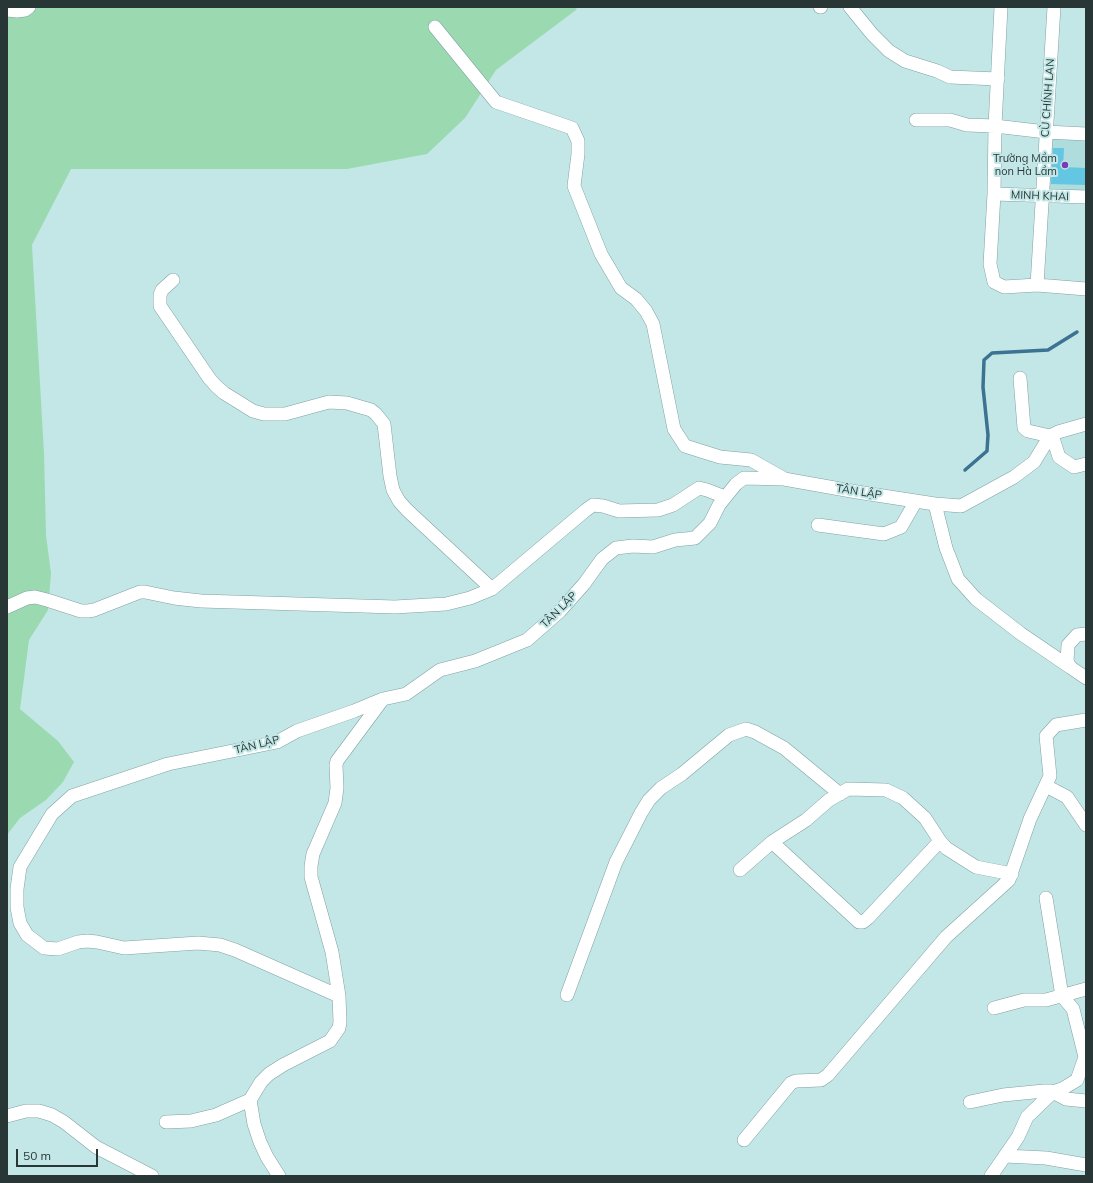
<!DOCTYPE html>
<meta charset="utf-8">
<style>
body{margin:0}
#map{position:relative;width:1093px;height:1183px;overflow:hidden;background:#c3e7e7;font-family:Mulish,sans-serif}
canvas{display:block}
.frame{position:absolute;inset:0;border:8px solid #283636;pointer-events:none}
.scale{position:absolute;left:16px;top:1149px;width:82px;height:18px;box-sizing:border-box;border:2px solid #283636;border-top:0;padding-left:5px;font-size:12px;line-height:14px;white-space:nowrap;color:#283636;-webkit-text-stroke:3px #c3e7e7;paint-order:stroke}
</style>
<div id="map">
<canvas width="1093" height="1183"></canvas>
<div class="frame"></div>
<div class="scale">50 m</div>
</div>
<script>
const context = document.querySelector('canvas').getContext('2d');
context.lineJoin = 'round';
function paint(path, color) { context.fillStyle = color; context.fill(path, 'evenodd'); }
const shape = rows => new Path2D(rows.map(r => 'M' + r).join(''));
function trace(path, color, width, dash) { context.strokeStyle = color; context.lineWidth = width; context.lineCap = dash ? 'butt' : 'round'; context.setLineDash(dash || []); context.stroke(path); }
function drawText(font, color, halo, rows, align = 'center') {
  context.font = font + ' Mulish,sans-serif'; context.lineWidth = 4; context.setLineDash([]); context.textBaseline = 'middle'; context.strokeStyle = halo; context.fillStyle = color; for (const [text, x, y, turn = 0] of rows) {
    context.save(); context.translate(x, y); context.rotate((+turn || 0) * Math.PI / 180); context.textAlign = isNaN(turn) ? turn : align; if (halo) context.strokeText(text, 0, 0); context.fillText(text, 0, 0); context.restore();
  }
}
const built = shape([
 [1046,138,1086,141,1086,192,1043,189]
]);
const green = shape([
 [7,7,577,7,576,10,496,70,465,118,427,154,347,169,71,169,32,245,44,453,46,535,51,573,48,610,29,640,20,709,58,741,74,762,63,782,46,800,20,818,7,835]
]);
const stream = shape([
 [965,470,987,451,988,435,983,387,984,360,992,353,1048,350,1077,332]
]);
const building = shape([
 [1053,148,1064,148,1063,167,1086,168,1086,185,1051,184]
]);
const minor = shape([
 [820,7,821,7],
 [850,7,872,34,889,51,905,61,937,71,950,77,998,79],
 [1001,7,995,126,994,194,990,264,994,282,1004,287,1037,285,1086,289],
 [7,10,17,11,25,10,29,7],
 [435,27,496,102,572,128,578,141,578,154,574,186,601,254,621,288,636,299,646,311,653,324,674,429,685,446,720,457,751,460,783,478],
 [916,120,950,120,967,125,995,126,1046,132,1086,134],
 [994,194,1086,197],
 [173,280,162,290,160,295,160,306,209,378,216,386,224,393,253,411,264,414,285,414,329,402,347,403,371,410,376,414,384,424,390,476,393,490,399,501,407,510,492,589],
 [1037,285,1054,7],
 [1020,378,1024,428,1028,431,1050,436],
 [1052,435,1059,457,1074,467,1086,464],
 [935,504,946,548,958,579,976,599,1020,633,1070,667],
 [818,525,884,534,901,527,916,501],
 [7,607,27,598,35,597,47,600,81,611,88,611,94,610,140,592,145,592,174,598,201,601,395,607,446,604,470,598,492,589,586,510,593,505,603,506,619,511,658,510,673,505,699,488,707,490,725,497],
 [1086,634,1077,635,1068,645,1067,661,1070,667,1086,678],
 [1046,786,1067,797,1086,825],
 [772,842,859,922,863,922,868,918,940,841],
 [740,870,772,842,806,820,829,800,848,789,886,790,903,798,925,818,940,841,946,848,976,867,1012,874],
 [567,995,616,862,641,813,649,800,661,788,682,774,729,735,746,729,755,732,784,748,840,794],
 [339,996,235,950,220,945,198,943,124,948,97,942,87,941,78,942,58,949,44,948,27,935,20,923,17,907,17,889,20,867,52,814,72,796,168,764,277,742,297,731,354,711,383,699,406,694,440,670,475,661,527,640,560,611,584,584,602,559,616,548,633,546,653,547,675,540,695,538,710,523,719,505,736,484,744,478,784,479,857,492,935,504,961,506,1014,477,1034,462,1050,436,1058,432,1086,424],
 [994,1008,1024,1000,1046,1000,1086,989],
 [250,1100,254,1124,260,1142,267,1157,279,1176],
 [970,1102,1003,1095,1044,1091,1051,1091,1066,1099,1086,1101],
 [7,1116,26,1111,39,1111,52,1115,64,1122,96,1147,152,1176],
 [166,1122,191,1121,216,1115,250,1100,261,1082,269,1074,283,1065,330,1041,339,1028,340,1022,339,996,332,952,311,877,311,866,313,854,335,803,337,788,336,765,337,761,383,699],
 [744,1140,791,1083,796,1081,821,1080,828,1075,946,937,1009,880,1030,819,1050,776,1046,736,1056,725,1086,720],
 [1005,1156,1046,1158,1086,1165],
 [991,1176,1018,1137,1027,1117,1053,1092,1062,1089,1077,1080,1085,1057,1073,1009,1062,996,1046,898]
]);
const markers = [
 [1065,165,4,"#793db3"]
];
const streetNames = [
 ["CÙ CHÍNH LAN",1048,98,-86],
 ["MINH KHAI",1040,196,2],
 ["TÂN LẬP",859,492,9],
 ["TÂN LẬP",559,610,-45],
 ["TÂN LẬP",257,745,-14]
];
const poiNames = [
 ["Trường Mầm",1057,159],
 ["non Hà Lầm",1057,172]
];
paint(built, '#afdcdc');
paint(green, '#9bdab0');
trace(stream, '#3c7292', 3.5);
paint(building, '#63c6e2');
trace(minor, '#80a1a2', 14);
trace(minor, '#fff', 13);
for (const [x, y, r, color] of markers) { const dot = new Path2D(); dot.arc(x, y, r, 0, 2 * Math.PI); context.fillStyle = color; context.fill(dot); trace(dot, '#c3e7e7', 1.5); }
drawText('11px', '#283636', '#c3e7e7', streetNames);
drawText('11px', '#283636', '#c3e7e7', poiNames, 'right');
</script>
